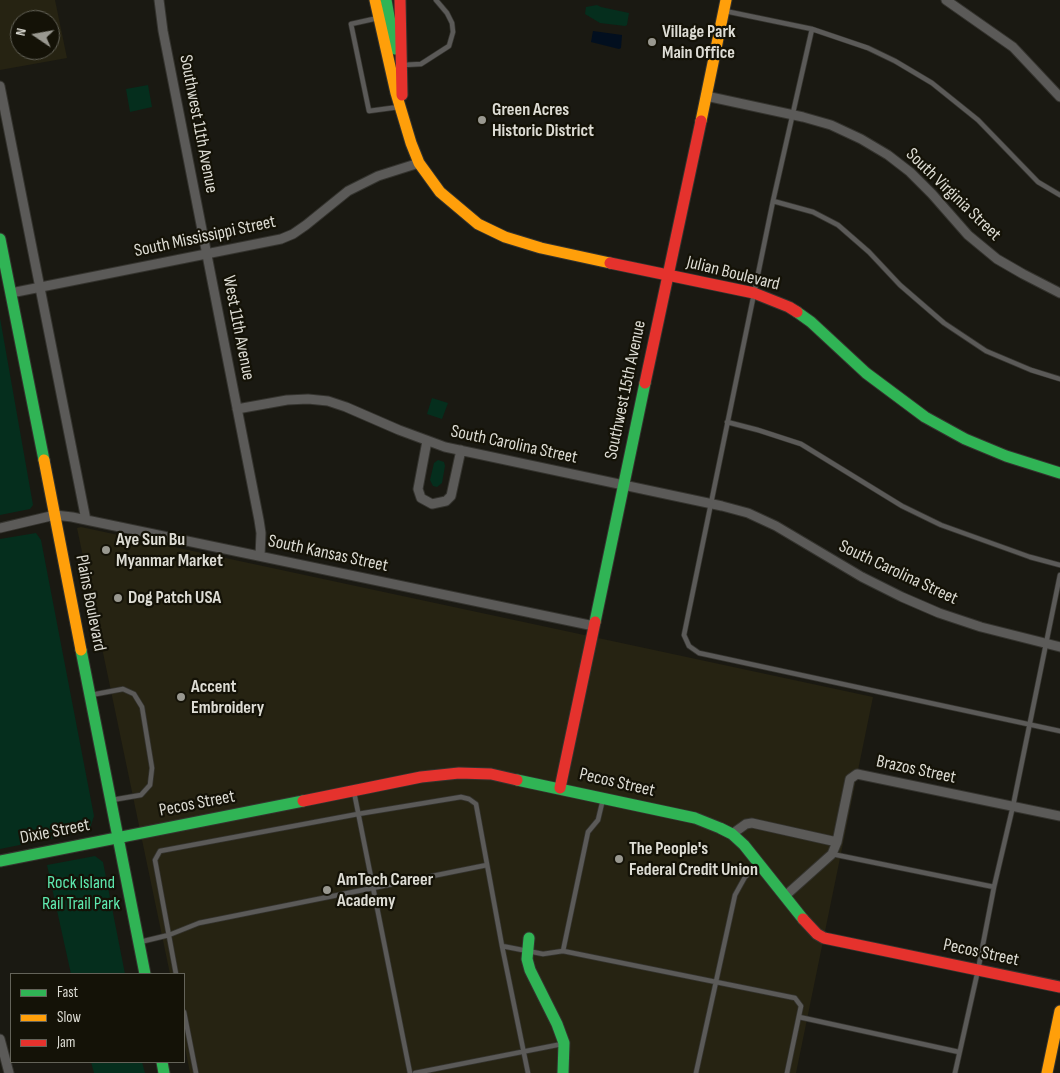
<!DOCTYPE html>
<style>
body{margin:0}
#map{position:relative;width:1060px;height:1073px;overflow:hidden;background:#1a1912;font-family:"Sofia Sans Condensed",sans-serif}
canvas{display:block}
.legend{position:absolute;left:10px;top:973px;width:175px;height:90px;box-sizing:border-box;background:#141207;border:1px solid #646359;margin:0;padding:6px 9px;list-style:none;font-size:15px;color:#dddcd4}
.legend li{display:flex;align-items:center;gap:10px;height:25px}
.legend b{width:25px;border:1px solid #646359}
.north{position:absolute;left:10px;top:10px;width:50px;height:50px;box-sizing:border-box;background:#141207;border:1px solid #646359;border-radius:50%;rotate:282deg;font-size:14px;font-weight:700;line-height:20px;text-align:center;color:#dddcd4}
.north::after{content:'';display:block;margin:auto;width:18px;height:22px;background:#999890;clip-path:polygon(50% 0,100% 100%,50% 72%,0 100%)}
</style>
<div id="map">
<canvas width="1060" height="1073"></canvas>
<ul class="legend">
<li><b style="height:6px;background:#30b455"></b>Fast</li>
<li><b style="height:6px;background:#ff9f0a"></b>Slow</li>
<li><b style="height:6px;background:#e5322d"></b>Jam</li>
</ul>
<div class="north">N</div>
</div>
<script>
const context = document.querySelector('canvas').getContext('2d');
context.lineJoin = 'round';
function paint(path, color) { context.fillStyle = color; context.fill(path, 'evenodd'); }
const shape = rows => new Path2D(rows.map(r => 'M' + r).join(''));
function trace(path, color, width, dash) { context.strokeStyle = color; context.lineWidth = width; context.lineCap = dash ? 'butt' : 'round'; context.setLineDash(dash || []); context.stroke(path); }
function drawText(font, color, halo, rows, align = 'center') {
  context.font = font + ' "Sofia Sans Condensed",sans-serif'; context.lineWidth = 4.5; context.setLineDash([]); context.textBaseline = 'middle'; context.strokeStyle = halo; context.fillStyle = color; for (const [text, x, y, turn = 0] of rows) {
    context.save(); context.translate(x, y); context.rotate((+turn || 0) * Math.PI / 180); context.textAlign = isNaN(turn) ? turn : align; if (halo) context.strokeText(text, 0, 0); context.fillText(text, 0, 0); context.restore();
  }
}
const built = shape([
 [0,0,55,0,67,58,0,70],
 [20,20,50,20,50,50,20,50],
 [81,527,873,697,796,1073,190,1073,184,1042,184,974,170,974,77,528]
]);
const green = shape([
 [597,5,601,7,629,13,627,25,625,26,600,23,585,14,586,7],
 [148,85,152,107,130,112,126,89],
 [0,318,33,505,30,509,0,515],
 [432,398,448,403,442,419,427,414],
 [438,460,444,462,445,466,442,483,437,487,433,486,430,480,434,463],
 [36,533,41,540,94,816,90,828,79,833,0,849,0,539],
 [95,856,103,862,125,974,71,974,47,865],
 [91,1062,142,1062,145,1073,94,1073]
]);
const water = shape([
 [593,31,622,35,621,48,619,49,591,42]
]);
const lane = shape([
 [725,11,812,29,868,48,895,61,932,83,978,120,1038,182,1060,195],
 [378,18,351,24,369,111,399,107],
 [812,29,773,201,684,635,689,646,699,653,1060,731],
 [403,65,421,64,449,46,453,32,452,23,447,13,436,0],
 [773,201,813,212,838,225,869,252,900,285,944,323,986,351,1031,370,1060,379],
 [727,422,758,430,801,444,902,506,941,525,1030,557,1060,565],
 [91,695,123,689,134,694,142,707,152,768,150,785,141,795,112,800],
 [354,792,410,1073],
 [832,854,994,887],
 [140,942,169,935,199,923,487,865],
 [502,946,528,1073],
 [563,951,588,832,598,820,603,799],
 [176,974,155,860,160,851,358,814,461,797,469,799,476,804,502,946,543,954,563,951,795,998,801,1006,787,1073],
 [184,1012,196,1073],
 [799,1017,959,1052],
 [415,1073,562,1044],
 [696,1073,735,895,745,877,759,865],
 [955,1073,978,970,994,887,1013,806,1060,575]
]);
const street = shape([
 [159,0,163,31,259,520,261,533,260,556],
 [946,0,1013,47,1060,97],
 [0,86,86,520],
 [706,96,803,117,831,125,861,139,888,155,910,172,932,194,968,235,997,259,1023,274,1060,293],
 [11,293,281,239,293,234,306,225,348,191,378,176,419,163],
 [237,409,287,400,308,399,328,401,346,407,399,430,445,447,722,506,748,513,776,526,862,577,902,597,939,613,981,627,1060,647],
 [427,441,418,489,421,498,432,504,446,501,451,496,461,450],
 [0,528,55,515,72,517,594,626],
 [732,834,746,824,752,823,837,842],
 [785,896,832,854,837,842,850,779,857,774,1060,816],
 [0,1039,9,1073]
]);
const fast = shape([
 [386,0,395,49],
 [0,239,44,460],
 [797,312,811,322,866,373,925,417,965,439,1006,456,1060,473],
 [595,622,645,383],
 [81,650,145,974],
 [517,780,695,818,720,828,732,834,744,845,803,919],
 [0,861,303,801],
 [529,938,527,959,530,970,557,1024,564,1043,563,1073],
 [162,1062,164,1073]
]);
const slow = shape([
 [375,0,396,93,411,143,419,163,440,192,478,224,505,237,541,248,610,263],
 [701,121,726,0],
 [44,460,81,650],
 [1047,1073,1060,1011]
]);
const jam = shape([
 [400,0,402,95],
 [610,263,754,293,789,307,797,312],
 [645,383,701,121],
 [560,788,595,622],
 [303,801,421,777,459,773,491,774,517,780],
 [803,919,817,934,824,938,1060,987]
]);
const markers = [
 [652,42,5,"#999890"],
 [482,120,5,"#999890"],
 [106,550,5,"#999890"],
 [118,598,5,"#999890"],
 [181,697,5,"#999890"],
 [619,859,5,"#999890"],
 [327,890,5,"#999890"]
];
const poiNames = [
 ["Village Park",662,32],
 ["Main Office",662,53],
 ["Green Acres",492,110],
 ["Historic District",492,131],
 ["Aye Sun Bu",116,540],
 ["Myanmar Market",116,561],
 ["Dog Patch USA",128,598],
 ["Accent",191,687],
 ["Embroidery",191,708],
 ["The People's",629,849],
 ["Federal Credit Union",629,870],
 ["AmTech Career",337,880],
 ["Academy",337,901]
];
const streetNames = [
 ["Southwest 11th Avenue",198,124,79],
 ["South Virginia Street",953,195,44],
 ["South Mississippi Street",205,237,-12],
 ["Julian Boulevard",733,274,14],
 ["West 11th Avenue",238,328,79],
 ["Southwest 15th Avenue",626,390,-78],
 ["South Carolina Street",514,445,12],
 ["South Kansas Street",328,554,12],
 ["South Carolina Street",898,573,25],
 ["Plains Boulevard",90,603,79],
 ["Brazos Street",916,770,12],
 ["Pecos Street",617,783,13],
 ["Pecos Street",197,804,-11],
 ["Dixie Street",55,832,-11],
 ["Pecos Street",981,953,12]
];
const parkNames = [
 ["Rock Island",81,883],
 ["Rail Trail Park",81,904]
];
paint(built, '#262312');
paint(green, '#052e1d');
paint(water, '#020f1f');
trace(lane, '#34332e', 6);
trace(street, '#34332e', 11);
trace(fast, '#34332e', 13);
trace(slow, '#34332e', 13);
trace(jam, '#34332e', 13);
trace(lane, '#5b5a58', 4.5);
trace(street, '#5b5a58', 9);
trace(fast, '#30b455', 11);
trace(slow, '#ff9f0a', 11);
trace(jam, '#e5322d', 11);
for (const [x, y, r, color] of markers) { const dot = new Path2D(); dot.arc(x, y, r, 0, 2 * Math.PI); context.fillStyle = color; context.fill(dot); trace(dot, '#141207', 2); }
drawText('bold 18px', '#dddcd4', '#141207', poiNames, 'left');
drawText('18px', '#dddcd4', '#141207', streetNames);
drawText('18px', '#5ee9af', '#141207', parkNames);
</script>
